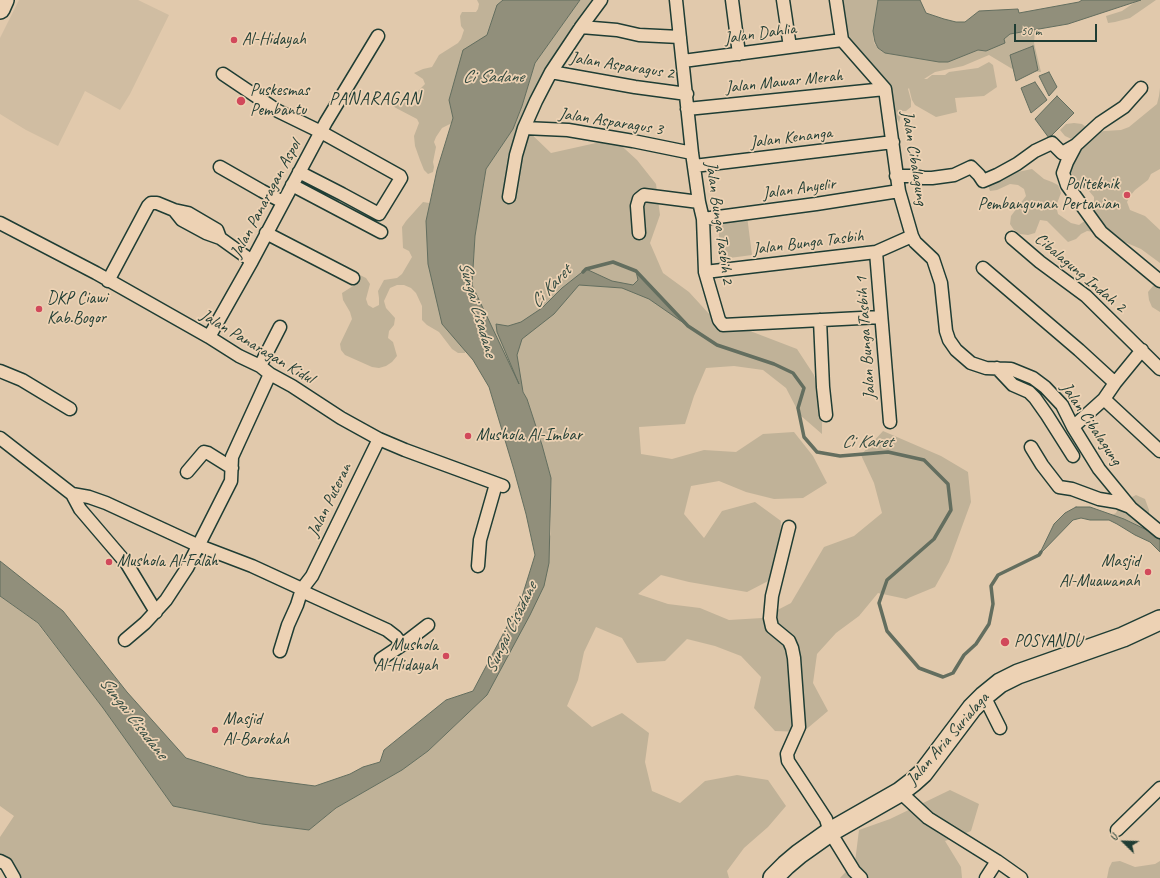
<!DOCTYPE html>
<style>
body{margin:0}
#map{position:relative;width:1160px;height:878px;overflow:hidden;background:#e1c9ac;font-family:Caveat,sans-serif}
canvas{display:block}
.north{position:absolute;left:1104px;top:822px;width:40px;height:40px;-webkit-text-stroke:3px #edd2b4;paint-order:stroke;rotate:293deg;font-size:11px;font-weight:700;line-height:16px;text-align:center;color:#1f3d34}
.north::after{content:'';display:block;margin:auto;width:14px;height:18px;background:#1f3d34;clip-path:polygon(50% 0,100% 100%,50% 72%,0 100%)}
.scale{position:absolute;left:1014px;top:24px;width:83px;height:18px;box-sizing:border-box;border:2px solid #1f3d34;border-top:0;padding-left:5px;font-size:12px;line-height:14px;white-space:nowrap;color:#1f3d34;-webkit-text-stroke:3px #edd2b4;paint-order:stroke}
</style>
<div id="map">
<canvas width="1160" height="878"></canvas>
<div class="north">U</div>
<div class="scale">50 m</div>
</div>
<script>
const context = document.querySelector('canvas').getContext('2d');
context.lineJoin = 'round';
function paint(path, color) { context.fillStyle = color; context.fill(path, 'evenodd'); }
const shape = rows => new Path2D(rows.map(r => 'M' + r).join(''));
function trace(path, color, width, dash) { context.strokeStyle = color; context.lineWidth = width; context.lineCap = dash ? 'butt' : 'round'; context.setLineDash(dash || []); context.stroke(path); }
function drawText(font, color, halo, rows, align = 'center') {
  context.font = font + ' Caveat,sans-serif'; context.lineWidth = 3.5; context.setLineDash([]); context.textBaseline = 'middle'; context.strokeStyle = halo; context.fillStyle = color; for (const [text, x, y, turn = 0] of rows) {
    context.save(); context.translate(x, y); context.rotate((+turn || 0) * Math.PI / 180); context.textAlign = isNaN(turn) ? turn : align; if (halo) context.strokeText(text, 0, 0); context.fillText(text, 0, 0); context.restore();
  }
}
const built = shape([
 [19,0,138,0,169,15,130,94,120,110,85,91,58,146,26,130,0,114,0,38]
]);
const green = shape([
 [477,0,508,0,492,22,456,121,442,128,436,137,434,142,436,147,433,162,434,167,433,172,428,174,424,170,420,160,415,146,414,136,419,123,417,119,396,108,387,102,387,97,396,99,414,106,417,102,418,98,415,94,425,84,423,79,414,73,423,69,432,67,439,55,458,43,461,39,464,30,461,26,460,16,462,12,476,12,478,9,479,4],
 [580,0,601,0,525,128,551,153,614,139,637,160,656,184,660,215,650,243,663,273,689,292,711,316,797,349,814,375,822,405,822,434,800,415,786,388,763,370,734,366,706,368,694,396,685,424,639,427,641,454,672,459,704,450,736,452,763,434,794,432,813,456,827,483,803,498,774,499,746,492,719,481,691,486,684,514,704,538,722,511,755,502,781,521,780,552,772,579,747,592,689,582,661,575,638,594,668,604,700,608,729,620,762,618,791,603,824,547,854,536,882,513,874,483,861,455,883,431,941,456,968,472,971,502,949,562,935,587,906,599,878,593,859,616,836,633,817,654,813,683,828,711,803,732,775,731,754,708,761,677,741,656,715,646,687,639,665,661,637,663,622,638,596,627,584,652,578,680,567,706,592,727,622,713,649,733,645,762,652,791,680,803,705,781,737,775,768,780,786,806,768,827,744,848,727,871,729,878,14,878,0,861,0,837,14,816,0,806,0,596,37,623,107,713,173,806,262,824,309,830,338,807,404,768,428,751,487,695,551,534,551,478,527,399,507,361,472,285,475,236,486,169,513,129,522,106,535,63],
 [836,0,878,0,873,31,874,43,878,48,885,53,939,62,948,62,978,50,986,51,1010,34,1035,30,1034,43,1041,72,1014,70,989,55,963,66,935,72,924,79,927,79,932,75,945,75,949,72,978,68,989,62,993,65,997,87,984,96,955,98,957,112,936,117,915,105,912,100,909,88,908,89,911,100,911,107,906,111,902,111,899,123,885,89,842,40],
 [1138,0,1156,0,1130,18,1115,22,1108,23,1106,16,1122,11],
 [1160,88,1160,169,1151,174,1148,180,1135,190,1130,196,1127,202,1130,210,1145,216,1160,230,1160,263,1141,249,1127,243,1095,232,1087,231,1081,234,1076,239,1068,242,1047,221,1040,220,1035,233,1028,235,1020,234,1014,230,1010,224,1011,216,1026,196,1024,189,1018,185,1010,184,997,190,990,191,987,183,998,176,1032,169,1044,179,1052,182,1058,185,1061,193,1056,206,1058,214,1071,223,1079,225,1086,220,1091,213,1094,206,1094,197,1089,191,1082,189,1069,170,1078,142,1065,136,1060,130,1066,124,1074,123,1082,124,1095,134,1104,131,1121,130,1129,127,1157,104,1159,96],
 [423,202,429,203,468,345,465,353,458,353,452,349,439,332,427,325,422,320,422,306,416,293,411,288,404,285,397,285,390,288,384,301,386,308,395,318,394,325,389,331,388,338,393,342,397,356,392,362,386,366,379,368,372,367,345,355,341,350,340,344,352,319,350,312,343,300,342,293,353,286,357,281,360,275,366,278,370,284,366,299,368,305,373,308,379,305,379,298,378,291,384,280,397,278,402,274,412,257,409,251,403,248,402,227,406,221],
 [747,216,752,255,722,259,717,220],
 [1160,281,1160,312,1152,307,1149,300,1148,292,1153,286],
 [1136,495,1145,499,1149,510,1149,520,1160,528,1160,540,1151,532,1124,519,1112,515,1116,513,1120,504,1124,501],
 [950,790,979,804,971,831,945,841,961,867,962,878,840,878,855,862,859,830,890,819],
 [1120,861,1135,867,1155,864,1160,861,1160,878,1107,878,1109,868,1112,862]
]);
const water = shape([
 [503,0,580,0,535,63,522,106,513,129,486,169,475,236,472,285,519,384,497,332,496,324,508,326,521,322,542,308,562,288,586,269,612,281,633,285,638,280,636,271,688,326,649,299,622,288,579,285,554,314,522,339,517,355,523,392,527,399,542,445,551,478,549,563,544,586,530,615,487,695,428,751,402,770,336,808,309,830,262,824,173,806,103,708,38,623,0,596,0,561,63,611,127,692,186,758,247,777,315,786,350,774,363,767,380,762,384,750,446,700,473,691,521,600,535,555,526,514,514,470,489,387,473,360,442,324,428,264,426,221,437,170,453,118,449,100,463,50,487,35,497,5,503,0],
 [878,0,920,0,926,13,944,19,956,22,965,22,979,11,1018,9,1019,13,1079,2,1082,0,1141,0,1068,24,1010,34,1004,39,1005,43,986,51,978,50,948,62,939,62,885,53,878,48,875,42,873,31,878,0],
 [1033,46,1038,70,1016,81,1010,55,1033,46],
 [1049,72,1057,87,1049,96,1039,76,1049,72],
 [1035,82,1047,100,1031,113,1021,88,1035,82],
 [1057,96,1074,113,1049,138,1035,119,1057,96],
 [1076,507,1090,507,1124,519,1151,532,1160,540,1160,552,1150,542,1135,535,1117,524,1109,520,1090,520,1081,518,1073,520,1039,555,1054,524,1065,513,1076,507]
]);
const stream = shape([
 [583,272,586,269,613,262,636,271,688,326,717,345,774,364,793,373,804,388,798,408,804,437,817,452,840,456,888,452,924,460,948,484,951,510,934,539,887,580,879,603,887,631,919,668,943,677,953,673,964,655,976,644,989,624,993,604,991,586,998,575,1039,555,1041,552]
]);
const minor = shape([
 [676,0,692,153,699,202,703,219,705,272,719,320,723,325,881,317],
 [732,0,739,54],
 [783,0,790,47],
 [836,0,842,40,885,89,899,191,912,236,915,242,933,259,941,283,946,331,949,340,956,350,971,363,986,368,1011,369,1033,378,1045,387,1062,405,1073,427,1099,469,1131,508,1160,532],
 [581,27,617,30,639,35,680,37],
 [683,61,842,40],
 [551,72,635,87,687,94],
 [223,74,278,111,321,132,400,176,401,178,379,214,342,194,299,172],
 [1141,88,1124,107,1100,123,1076,145,1067,162,1063,173,1067,185,1101,232,1160,281],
 [687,109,885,89],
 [524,128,568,130,633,141,692,153],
 [694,166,893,142],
 [220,167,262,191,283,202],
 [896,176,913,176,924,178,932,178,954,175,971,167,979,175,983,181,997,175,1017,164,1035,151,1052,143,1062,153,1076,145],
 [292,185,381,232],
 [509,197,516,155,524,128,536,101,551,72,581,27,601,0],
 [174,210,182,220,206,233,220,238,252,261],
 [703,219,816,204,899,191],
 [0,223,96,273,209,337,239,356,260,366,270,374,292,386,341,418,379,439,405,450,503,486],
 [266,233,353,278],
 [639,233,637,206,639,199,644,195,699,202],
 [1012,238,1040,262,1086,296,1160,369],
 [876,252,890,422],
 [983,268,1079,350,1115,383],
 [705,272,876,252,912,236],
 [108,281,148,206,151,203,157,203,174,210,188,213,217,230,220,238],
 [820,320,823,387,826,415],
 [209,337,252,261,326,122,378,36],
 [260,366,280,327],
 [997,368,1013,385,1029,392,1035,398,1047,415,1073,456],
 [0,371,22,380,70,409],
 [1104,399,1160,451],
 [1073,427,1104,399,1115,383,1142,350],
 [0,438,72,494,80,509,127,564,156,612],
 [1031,447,1042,465,1059,487,1072,489,1099,499,1117,502,1130,507],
 [187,472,204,452,208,453,232,468],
 [72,494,89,497,106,503,197,545,252,566,302,589,312,576,379,439],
 [789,527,772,596,770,618,772,627,789,641,792,648,794,658,799,727,787,754,788,761,826,819,830,832,854,871,861,878],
 [478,566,480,540,496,484],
 [125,640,145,623,166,600,187,568,231,481,232,457,270,374],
 [280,651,288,625,297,605,302,589,308,594,387,630,396,637,402,645,428,625],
 [381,659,402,645],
 [984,696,1000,728],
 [900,792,928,818,997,861,1021,878],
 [1117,830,1160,788],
 [0,861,6,864,14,878],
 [986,878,997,861]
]);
const primary = shape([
 [0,9,4,0],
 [773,878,786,865,799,854,830,832,900,792,913,782,923,773,972,708,984,696,1000,683,1018,674,1123,637,1160,620]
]);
const markers = [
 [234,40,4,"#d1495b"],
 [241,101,5,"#d1495b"],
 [1127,195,4,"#d1495b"],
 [39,309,4,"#d1495b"],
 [468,436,4,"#d1495b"],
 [109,562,4,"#d1495b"],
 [1148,572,4,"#d1495b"],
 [1005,642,5,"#d1495b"],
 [446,656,4,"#d1495b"],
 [215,730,4,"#d1495b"]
];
const streetNames = [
 ["Jalan Dahlia",760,34,-8],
 ["Jalan Asparagus 2",622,66,9],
 ["Jalan Mawar Merah",784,82,-6],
 ["Jalan Asparagus 3",611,122,9],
 ["Jalan Kenanga",791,138,-7],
 ["Jalan Cibalagung",914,158,81],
 ["Jalan Anyelir",799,189,-8],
 ["Jalan Panaragan Aspol",266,199,-62],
 ["Jalan Bunga Tasbih 2",719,223,82],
 ["Jalan Bunga Tasbih",808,243,-7],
 ["Cibalagung Indah 2",1080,273,40],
 ["Jalan Bunga Tasbih 1",866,338,-94],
 ["Jalan Panaragan Kidul",257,347,31],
 ["Jalan Cibalagung",1091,424,56],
 ["Jalan Puteran",330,500,-64],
 ["Jalan Aria Surialaga",948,739,-49]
];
const poiNames = [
 ["Al-Hidayah",242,40],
 ["Puskesmas",250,91],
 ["Pembantu",250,111],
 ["Politeknik",1119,185,"right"],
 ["Pembangunan Pertanian",1119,205,"right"],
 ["DKP Ciawi",47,299],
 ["Kab.Bogor",47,319],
 ["Mushola Al-Imbar",476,436],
 ["Mushola Al-Falah",117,562],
 ["Masjid",1140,562,"right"],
 ["Al-Muawanah",1140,582,"right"],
 ["POSYANDU",1014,642],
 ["Mushola",438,646,"right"],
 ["Al-Hidayah",438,666,"right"],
 ["Masjid",223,720],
 ["Al-Barokah",223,740]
];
const waterNames = [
 ["Ci Sadane",493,77],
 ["Ci Karet",551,287,-47],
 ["Sungai Cisadane",477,309,74],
 ["Ci Karet",867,442],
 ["Sungai Cisadane",511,628,-64],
 ["Sungai Cisadane",133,718,52]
];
const neighbourhoodNames = [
 ["PANARAGAN",375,99]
];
paint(built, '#d0bda2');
paint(green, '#c0b298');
paint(water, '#918f7b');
trace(water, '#636e5f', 1);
trace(stream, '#636e5f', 3.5);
trace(minor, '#1f3d34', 15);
trace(primary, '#1f3d34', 22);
trace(minor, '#edd2b4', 12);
trace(primary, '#edd2b4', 19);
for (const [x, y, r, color] of markers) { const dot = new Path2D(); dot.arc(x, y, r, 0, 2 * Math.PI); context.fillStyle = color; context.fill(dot); trace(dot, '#edd2b4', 1.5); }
drawText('17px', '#1f3d34', '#edd2b4', streetNames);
drawText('17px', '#1f3d34', '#edd2b4', poiNames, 'left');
drawText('italic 18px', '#30493f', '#edd2b4', waterNames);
context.letterSpacing = '1px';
drawText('18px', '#1f3d34', '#edd2b4', neighbourhoodNames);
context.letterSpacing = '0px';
</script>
